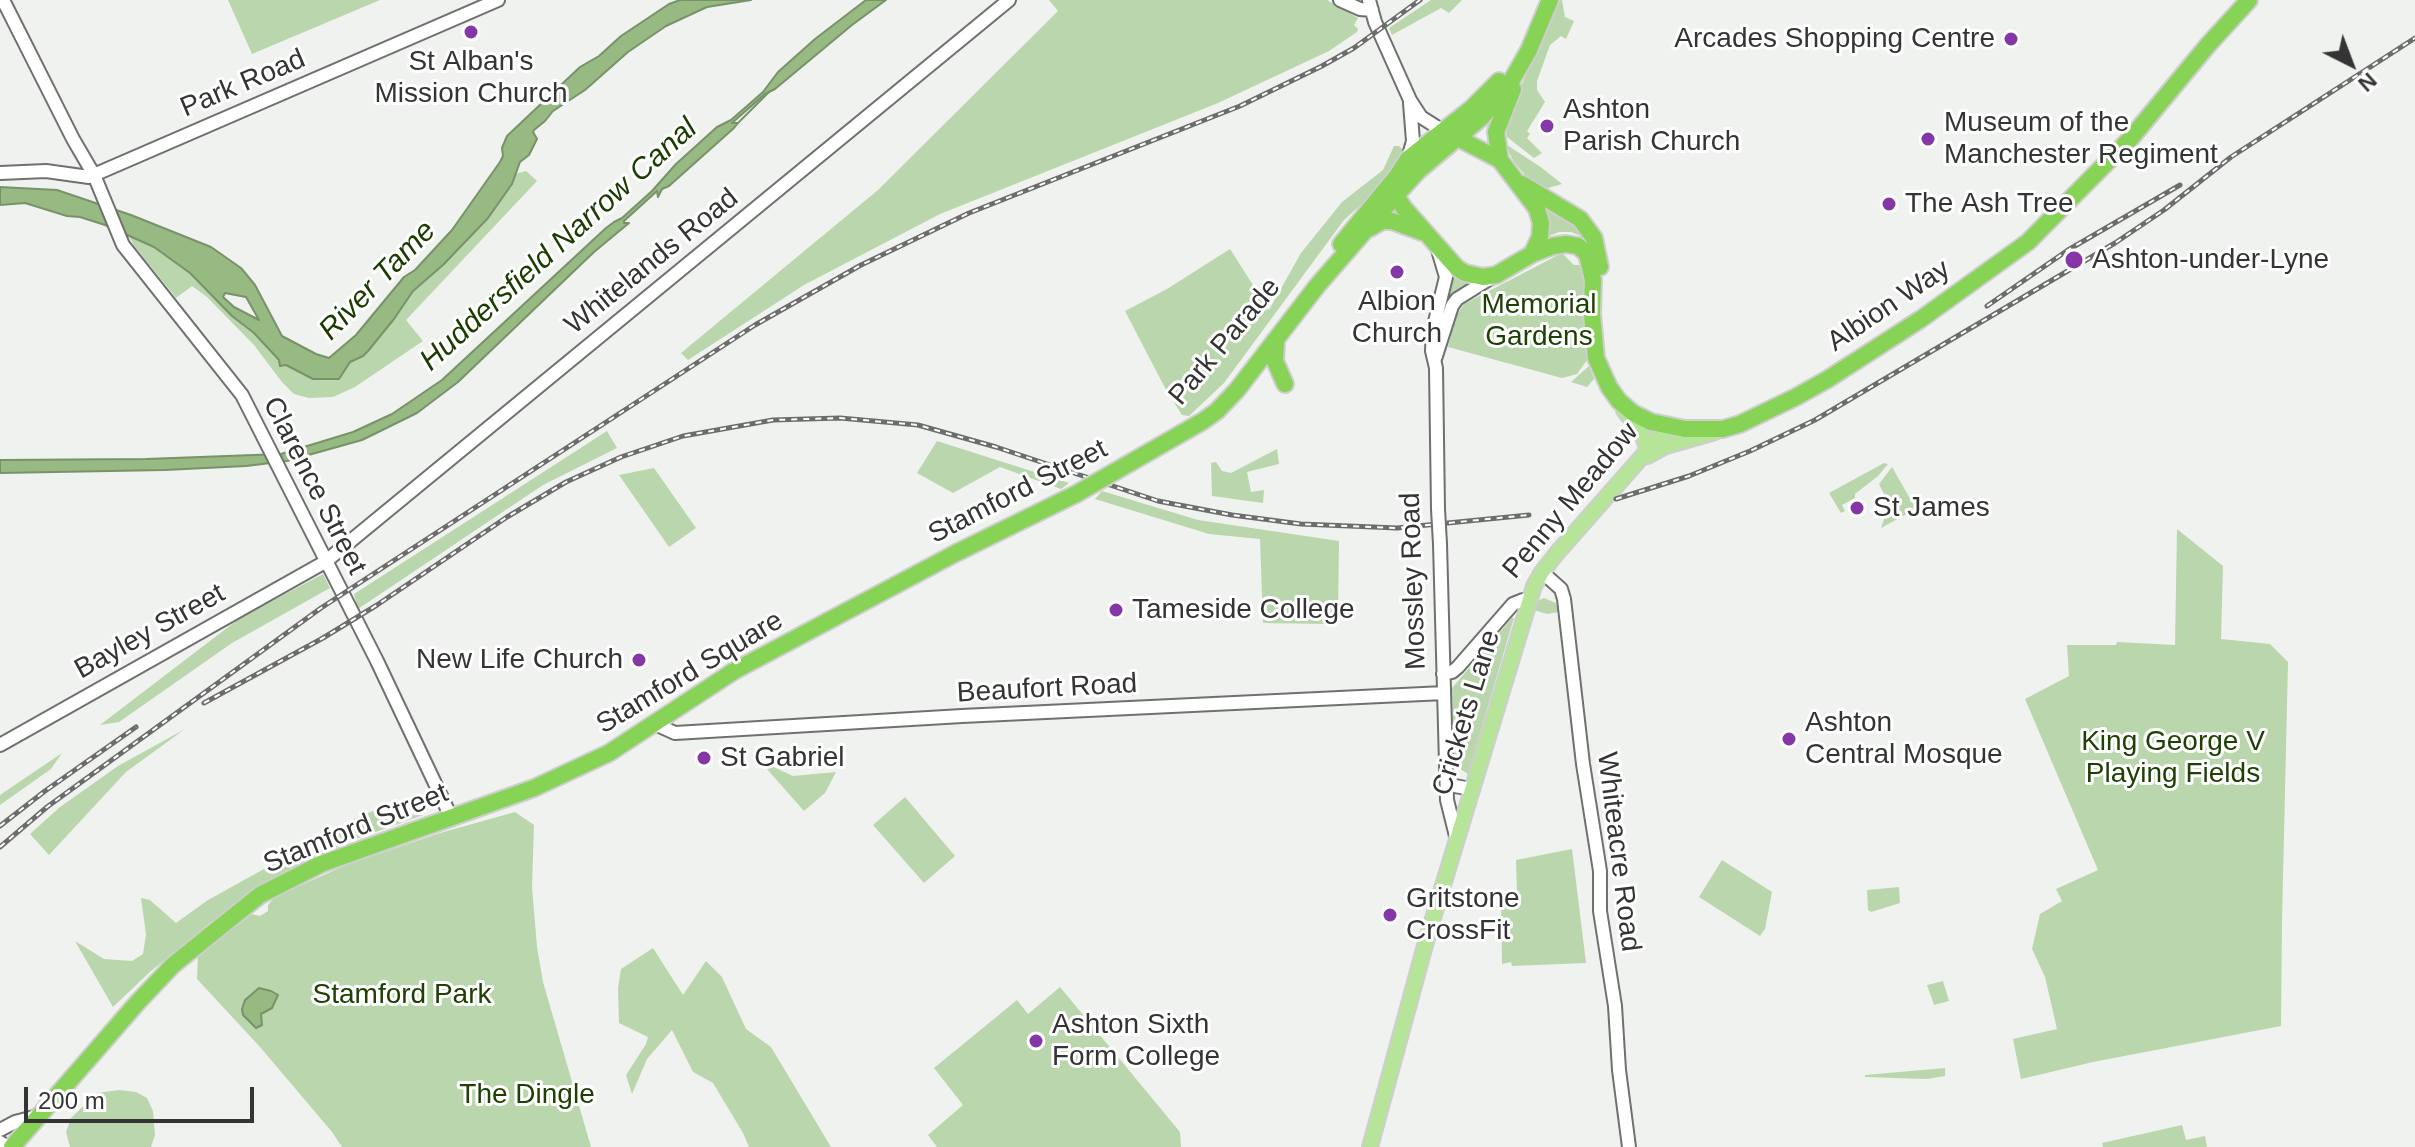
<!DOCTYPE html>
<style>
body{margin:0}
#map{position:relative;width:2415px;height:1147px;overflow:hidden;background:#f0f2ef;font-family:Helvetica,sans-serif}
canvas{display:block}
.north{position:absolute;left:2311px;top:24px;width:80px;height:80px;-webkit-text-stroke:6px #fefffe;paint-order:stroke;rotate:138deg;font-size:22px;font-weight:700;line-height:32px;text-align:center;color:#333433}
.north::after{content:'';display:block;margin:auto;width:28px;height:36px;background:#333433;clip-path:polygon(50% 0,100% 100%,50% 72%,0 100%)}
.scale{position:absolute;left:24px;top:1087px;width:230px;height:36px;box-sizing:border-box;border:4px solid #333433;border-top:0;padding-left:10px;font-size:24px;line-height:28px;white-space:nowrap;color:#333433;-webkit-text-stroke:6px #fefffe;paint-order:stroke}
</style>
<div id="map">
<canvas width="2415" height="1147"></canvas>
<div class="north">N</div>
<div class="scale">200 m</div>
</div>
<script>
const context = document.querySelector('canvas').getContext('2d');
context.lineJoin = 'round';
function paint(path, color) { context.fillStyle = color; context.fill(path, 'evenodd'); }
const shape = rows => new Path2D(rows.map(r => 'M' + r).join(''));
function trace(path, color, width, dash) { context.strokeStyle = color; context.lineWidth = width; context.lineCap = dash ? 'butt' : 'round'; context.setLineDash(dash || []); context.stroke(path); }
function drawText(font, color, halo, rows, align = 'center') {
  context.font = font + ' Helvetica,sans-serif'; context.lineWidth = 6; context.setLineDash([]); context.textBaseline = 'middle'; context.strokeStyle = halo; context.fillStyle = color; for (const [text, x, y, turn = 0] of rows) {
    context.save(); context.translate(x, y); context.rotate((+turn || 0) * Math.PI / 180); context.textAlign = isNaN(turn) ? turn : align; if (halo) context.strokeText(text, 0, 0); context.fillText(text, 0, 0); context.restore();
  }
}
const green = shape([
 [228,0,380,0,252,54],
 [1049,0,1327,0,1358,18,1354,25,1358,29,1357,32,1329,51,1218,103,940,214,804,285,688,360,681,353,878,190,1058,11],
 [1431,0,1462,0,1449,13,1441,8,1392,35,1389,28],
 [1558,0,1562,0,1565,17,1574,21,1566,39,1561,36,1550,45,1537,81,1537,90,1545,102,1527,131,1530,134,1527,138,1542,153,1534,158,1507,137,1505,124],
 [1504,143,1542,168,1562,184,1548,188,1533,184,1514,162],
 [1394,146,1399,146,1403,150,1401,160,1387,181,1344,220,1224,383,1189,416,1182,415,1164,386,1125,311,1167,289,1230,249,1269,310,1301,253,1342,202,1383,170],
 [526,171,537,181,406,320,423,341,355,387,333,397,309,398,294,394,282,382,254,345,207,297,192,286,176,298,135,247,128,235,154,247,190,273,232,316,260,339,279,360,280,366,286,365,294,370,340,378,340,375,350,362,359,358,394,319,413,291,443,265,488,218,512,185,515,174],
 [1536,199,1572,220,1586,238,1571,232,1559,232,1546,237],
 [1562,253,1574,265,1583,265,1587,360,1577,374,1562,378,1448,347,1456,316,1464,304],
 [1450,270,1476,280,1442,316],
 [1589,366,1594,379,1587,387,1571,382],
 [607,431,617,448,543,485,358,609,354,594],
 [937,441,1069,483,1061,489,1000,467,953,493,917,473],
 [1277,449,1279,464,1247,472,1251,492,1264,490,1263,503,1212,496,1211,463,1216,462,1222,471,1231,473],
 [1884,463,1888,464,1878,476,1855,494,1855,498,1842,505,1845,511,1841,513,1829,493],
 [1892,467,1916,509,1881,528,1889,504,1879,484],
 [654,468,696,528,669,547,619,475],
 [1102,491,1198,520,1339,541,1338,616,1327,624,1263,623,1260,539,1209,534,1095,499],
 [2177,529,2223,566,2221,639,2270,644,2288,662,2282,921,2281,1026,2093,1062,2021,1079,2013,1039,2057,1029,2045,977,2032,949,2040,914,2062,901,2056,889,2098,870,2025,699,2069,676,2067,645,2116,645,2117,642,2175,645],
 [323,574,330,588,232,643,119,722,100,725,240,618],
 [1544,598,1556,603,1559,612,1547,614,1534,610,1539,600],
 [1512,618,1514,618,1468,774,1454,765,1452,688],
 [185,729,126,772,49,855,30,834,60,807,118,766],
 [62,753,51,769,0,805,0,795],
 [769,765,793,776,836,772,825,793,804,811,766,768],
 [905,797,955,856,924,883,873,825],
 [373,811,380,816,423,815,345,843,254,889,151,971,113,1007,75,941,104,959,132,961,143,954,146,934,141,898,150,900,176,923,208,900,356,818],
 [515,812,534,825,532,887,537,947,543,982,591,1147,342,1147,332,1132,260,1047,197,979,198,955,248,916,251,914,260,916,268,911,268,905,275,897,346,865,440,833],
 [1572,849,1586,963,1512,966,1511,962,1502,964,1501,896,1517,894,1516,860],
 [1722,860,1772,892,1765,929,1760,936,1699,897],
 [1899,887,1900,903,1871,912,1868,910,1867,890],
 [653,948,683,995,706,961,722,977,746,1029,771,1047,831,1147,749,1147,743,1133,713,1083,693,1072,672,1030,647,1059,632,1094,626,1075,646,1044,648,1037,619,1023,618,988,621,969],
 [1943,981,1949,1001,1934,1005,1927,985],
 [1060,987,1180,1132,1181,1147,937,1147,928,1135,963,1105,934,1068,1017,1000,1028,1014],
 [1945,1068,1945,1076,1927,1079,1865,1077,1865,1075],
 [119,1090,136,1092,147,1098,153,1111,155,1135,151,1147,70,1147,66,1132,71,1118,97,1093],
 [2182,1125,2186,1140,2205,1136,2207,1147,2103,1147,2102,1143]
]);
const water = shape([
 [680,0,751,0,707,7,666,26,628,52,585,90,553,111,545,121,534,130,533,132,537,139,529,155,520,162,512,184,488,218,443,265,413,291,394,319,368,351,363,356,350,362,339,379,313,379,286,365,280,366,279,360,254,333,232,316,190,273,154,247,105,225,80,217,67,216,25,203,0,205,0,187,57,190,131,215,211,247,241,268,255,285,282,336,316,354,329,358,356,335,404,277,415,270,452,230,500,162,503,156,502,148,507,136,580,67,599,56,621,36,669,4,680,0],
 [225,293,246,297,259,320,234,307,223,297,225,293],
 [866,0,886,0,852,25,775,89,765,94,732,123,738,123,734,128,669,186,662,189,658,197,657,191,624,221,624,223,629,223,594,252,458,382,417,413,362,440,287,461,246,466,165,470,0,473,0,460,146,459,281,454,353,432,392,414,442,380,606,228,614,222,622,218,652,191,676,164,717,127,731,120,763,92,778,72,815,39,866,0],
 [259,988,271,991,278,995,272,1008,261,1014,262,1025,256,1028,243,1015,242,1009,245,1000,259,988]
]);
const stream = shape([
 [738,123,769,92]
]);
const secondary = shape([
 [3,0,73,139,94,175,123,245,242,395,377,661,451,817],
 [1340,0,1360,9,1372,10],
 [1369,0,1375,22,1410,100,1421,117,1443,131],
 [1408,159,1413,141,1410,103],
 [0,173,46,171,89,177,498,0],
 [1435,359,1452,306,1457,299,1494,276],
 [1438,509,1436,368,1432,351,1433,330,1446,277,1438,250],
 [1440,544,1447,800,1457,840],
 [1542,572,1561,589,1564,599,1583,764,1600,871,1600,911,1615,1006,1619,1070,1629,1147],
 [1443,674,1452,672,1458,667,1513,604,1523,600,1528,601],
 [655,724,675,733,962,716,1444,693],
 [0,745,325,562,1009,0],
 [1446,778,1455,786,1471,789],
 [0,1130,15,1122,38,1116],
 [0,1142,8,1147]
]);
const primary = shape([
 [1624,410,1642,434,1648,450],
 [1648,456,1666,446,1715,432],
 [1370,1147,1427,938,1534,586,1542,572,1557,553,1669,426]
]);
const highway = shape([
 [1500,160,1496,132,1513,89],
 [1522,184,1580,219,1594,238,1600,267],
 [1394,187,1398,199,1404,208,1457,268,1465,273,1483,277,1496,275,1532,254,1540,237,1541,223,1537,209,1500,160,1452,135],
 [1370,228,1382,221,1392,221,1422,232],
 [1341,244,1397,176,1408,159,1472,108,1499,81],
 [1532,254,1553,246,1566,244,1578,246,1587,254,1593,280,1592,314,1596,358,1609,387,1619,401,1633,413,1651,422,1685,429,1723,429,1740,424,1796,397,1828,379,1921,319,2028,242,2131,138,2208,45,2249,0],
 [1276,341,1275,361,1285,384],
 [1109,475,1203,421,1217,411,1237,390,1317,286,1396,195,1418,171,1482,117,1509,85,1529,50,1550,0],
 [12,1147,138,1002,173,965,260,895,321,864,534,788,609,753,734,671,956,553,1076,494]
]);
const rail = shape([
 [1987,306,2068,250,2180,185],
 [1616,499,1689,476,1750,451,1815,420,2115,243,2164,210,2231,157,2415,38],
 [204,703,323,638,377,605,507,517,566,482,621,457,683,436,773,420,840,418,918,425,996,447,1158,501,1232,515,1301,524,1397,528,1529,515],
 [0,826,45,791,136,727],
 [0,847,47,807,321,608,755,325,861,265,969,213,1240,106,1322,66,1354,48,1420,0]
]);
const secondaryBridge = shape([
 [1438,509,1440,544]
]);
const highwayBridge = shape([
 [1076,494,1109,475]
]);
const markers = [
 [471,32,8,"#8537a8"],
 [2011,39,8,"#8537a8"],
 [1547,126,8,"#8537a8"],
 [1928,139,8,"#8537a8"],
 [1889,204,8,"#8537a8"],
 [2074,260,10,"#8537a8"],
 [1397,272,8,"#8537a8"],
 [1857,508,8,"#8537a8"],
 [1116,610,8,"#8537a8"],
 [639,660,8,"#8537a8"],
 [1789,739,8,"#8537a8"],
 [704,758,8,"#8537a8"],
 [1390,915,8,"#8537a8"],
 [1036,1041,8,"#8537a8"]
];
const poiNames = [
 ["Arcades Shopping Centre",1995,39,"right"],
 ["St Alban's",471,62,"center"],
 ["Mission Church",471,94,"center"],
 ["Ashton",1563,110],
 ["Parish Church",1563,142],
 ["Museum of the",1944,123],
 ["Manchester Regiment",1944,155],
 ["The Ash Tree",1905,204],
 ["Ashton-under-Lyne",2092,260],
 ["Albion",1397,302,"center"],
 ["Church",1397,334,"center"],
 ["St James",1873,508],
 ["Tameside College",1132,610],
 ["New Life Church",623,660,"right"],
 ["Ashton",1805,723],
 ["Central Mosque",1805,755],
 ["St Gabriel",720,758],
 ["Gritstone",1406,899],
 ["CrossFit",1406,931],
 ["Ashton Sixth",1052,1025],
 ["Form College",1052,1057]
];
const streetNames = [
 ["Park Road",243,84,-23],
 ["Whitelands Road",652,262,-39],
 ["Albion Way",1889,306,-34],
 ["Park Parade",1225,342,-50],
 ["Clarence Street",314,486,63],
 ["Stamford Street",1018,492,-27],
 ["Penny Meadow",1571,501,-50],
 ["Mossley Road",1414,581,-92],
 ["Bayley Street",150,632,-29],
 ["Stamford Square",690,673,-31],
 ["Beaufort Road",1047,689,-3],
 ["Crickets Lane",1467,713,-73],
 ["Stamford Street",356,829,-22],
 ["Whiteacre Road",1618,852,83]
];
const parkNames = [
 ["Memorial",1539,305],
 ["Gardens",1539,337],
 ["King George V",2173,742],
 ["Playing Fields",2173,774],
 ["Stamford Park",402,995],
 ["The Dingle",527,1095]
];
const waterNames = [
 ["Huddersfield Narrow Canal",559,245,-42],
 ["River Tame",378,281,-46]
];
paint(green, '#bad6ac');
paint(water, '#96ba82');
trace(water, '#78926a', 2);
trace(stream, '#78926a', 2);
trace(secondary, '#6f716e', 16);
trace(primary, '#cecece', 18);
trace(highway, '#cecece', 20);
trace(secondary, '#fff', 12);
trace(primary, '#b6e599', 14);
trace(highway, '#86d355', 16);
trace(rail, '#6b6c6b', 5);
trace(rail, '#fefffe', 2, [6]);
trace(secondaryBridge, '#6f716e', 16, []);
trace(highwayBridge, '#cecece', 20, []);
trace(secondaryBridge, '#fff', 12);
trace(highwayBridge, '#86d355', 16);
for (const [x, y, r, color] of markers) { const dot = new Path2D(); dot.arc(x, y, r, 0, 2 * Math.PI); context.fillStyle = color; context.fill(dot); trace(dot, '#fefffe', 3); }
drawText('28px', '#333433', '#fefffe', poiNames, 'left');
drawText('28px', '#333433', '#fefffe', streetNames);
drawText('28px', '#1e4003', '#fefffe', parkNames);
drawText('italic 30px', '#1b3c00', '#fefffe', waterNames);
</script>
